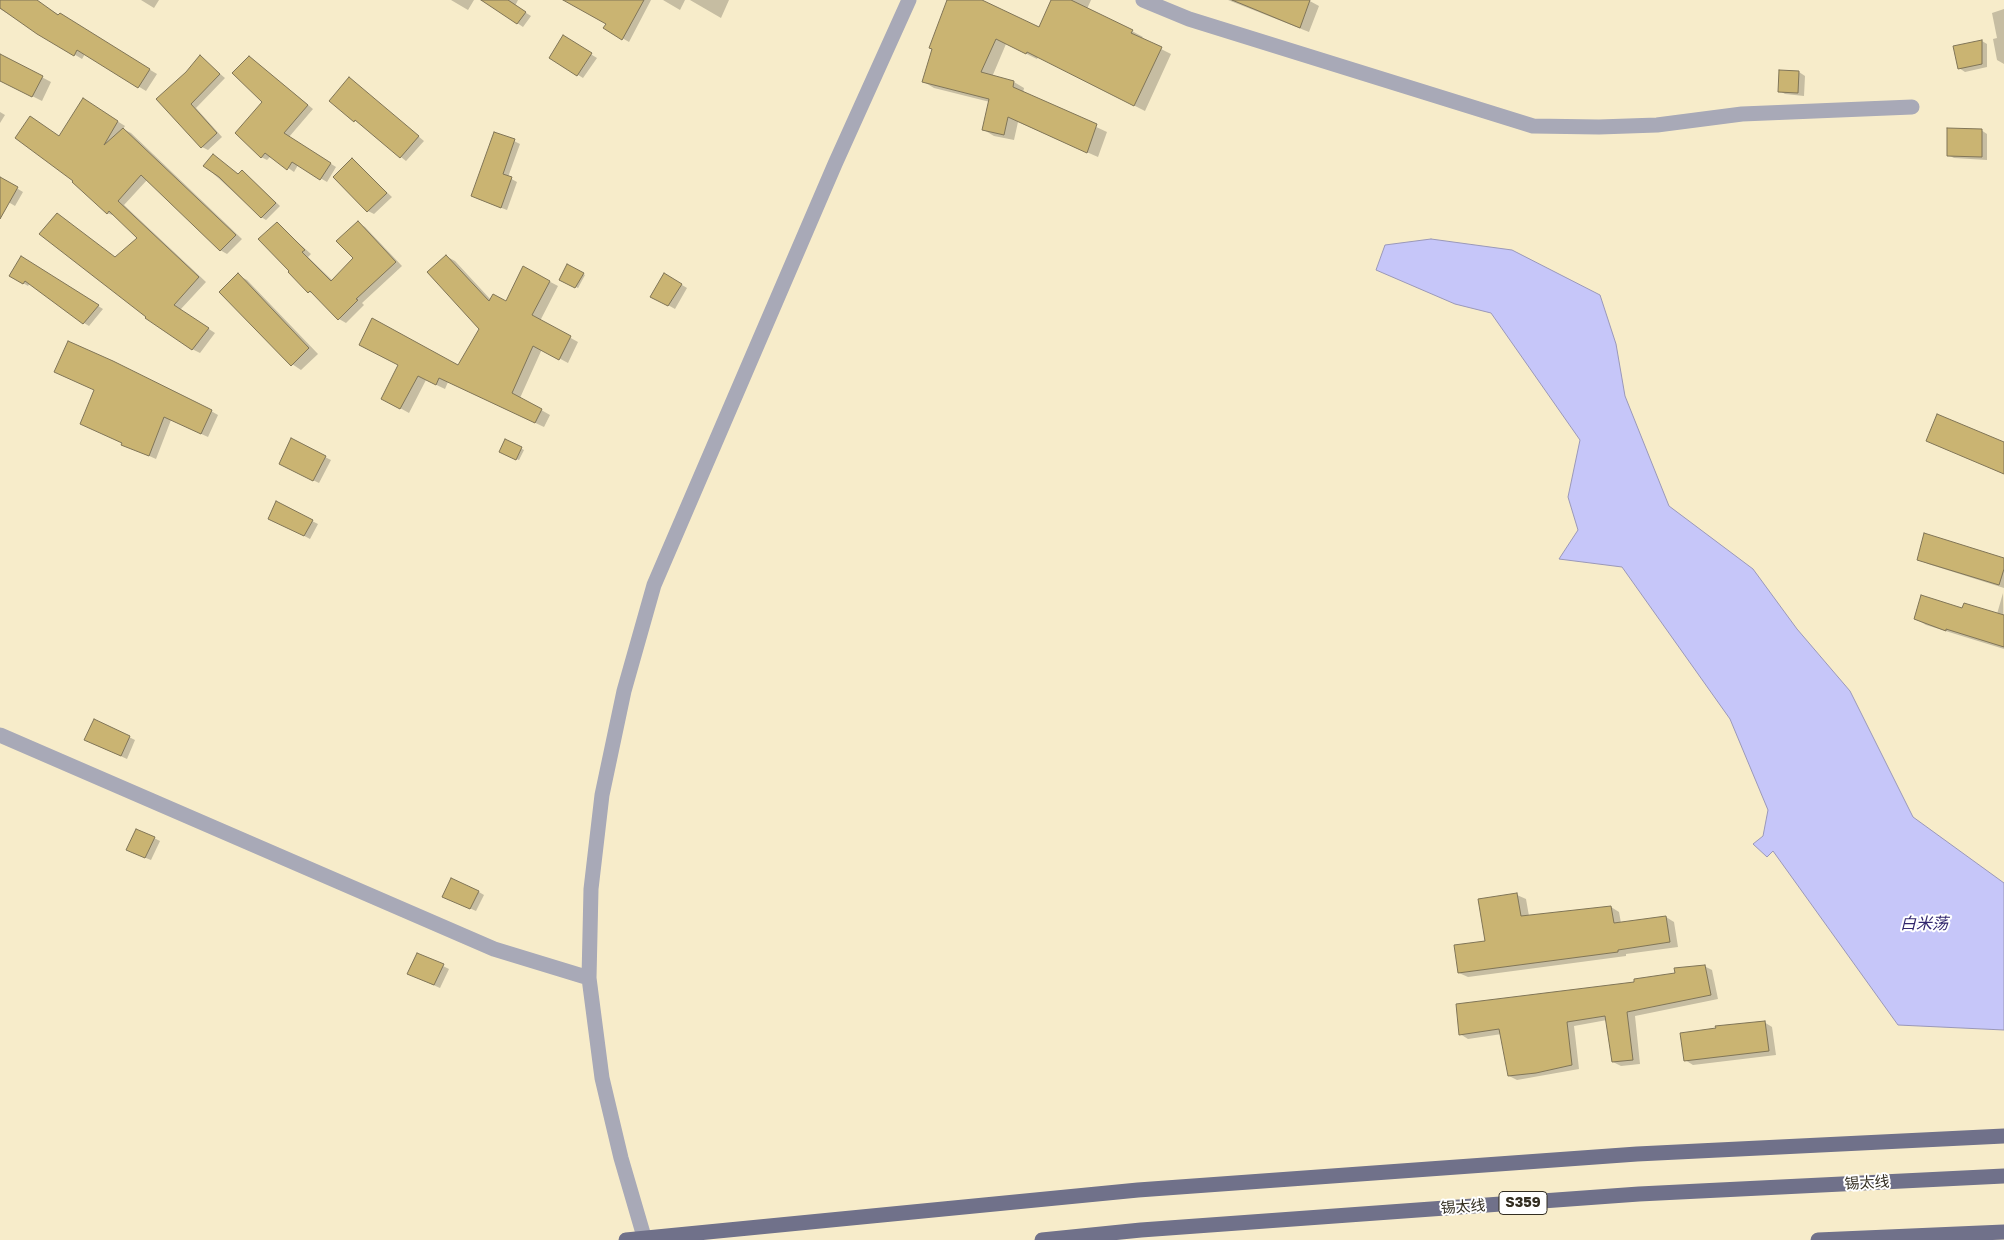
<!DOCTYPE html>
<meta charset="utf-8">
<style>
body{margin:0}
canvas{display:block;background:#f7ecca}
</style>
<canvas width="2004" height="1240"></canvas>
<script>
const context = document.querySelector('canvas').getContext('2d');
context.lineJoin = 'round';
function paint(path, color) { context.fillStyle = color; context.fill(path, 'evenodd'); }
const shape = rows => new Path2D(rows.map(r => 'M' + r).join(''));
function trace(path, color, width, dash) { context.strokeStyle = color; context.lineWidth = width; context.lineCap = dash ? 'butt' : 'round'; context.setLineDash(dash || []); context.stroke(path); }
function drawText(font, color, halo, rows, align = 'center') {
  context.font = font + ' "Golos Text","Noto Sans SC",sans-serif'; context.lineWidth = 4; context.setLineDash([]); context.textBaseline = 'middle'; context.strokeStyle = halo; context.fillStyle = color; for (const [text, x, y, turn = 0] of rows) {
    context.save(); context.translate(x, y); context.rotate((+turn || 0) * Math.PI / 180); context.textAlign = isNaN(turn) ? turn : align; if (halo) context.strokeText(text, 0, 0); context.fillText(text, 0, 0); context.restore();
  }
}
const water = shape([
 [1431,239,1512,250,1600,295,1616,344,1625,396,1669,506,1753,569,1797,629,1850,691,1913,817,2004,883,2004,1030,1898,1025,1773,851,1767,857,1753,844,1763,836,1768,810,1730,719,1622,567,1559,559,1578,530,1568,497,1580,440,1491,313,1455,304,1376,270,1385,245,1431,239]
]);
const shadow = shape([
 [0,0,34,0,157,74,146,91,85,54,82,59,0,9],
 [141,0,159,0,154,8],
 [451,0,474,0,468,10],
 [483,0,518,0,515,6,531,16,523,27],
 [565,0,651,0,629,42,605,28,607,24],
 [663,0,685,0,680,10],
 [690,0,729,0,721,18],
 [948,0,979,0,1040,29,1052,0,1091,0,1087,9,1132,31,1143,37,1141,39,1171,54,1145,111,1038,57,1037,59,1006,44,992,77,1014,82,1024,88,1023,93,1107,132,1098,157,1018,122,1014,140,994,136,984,130,990,102,934,88,924,82,945,13,942,12],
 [1228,0,1308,0,1319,6,1309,32],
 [2004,9,2004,64,1997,60,1993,39,1997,38,1992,13],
 [563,37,597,58,583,78,550,57],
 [1982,41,1987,44,1987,67,1965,72,1959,68],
 [0,55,51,82,42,101,0,80],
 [200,57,225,78,196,108,222,137,208,150,202,147,158,99,187,73],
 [250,57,313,109,289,137,336,167,327,182,298,165,294,172,271,156,267,160,261,157,264,101],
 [1780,71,1799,72,1805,76,1804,96,1785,94,1780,91],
 [350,79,424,141,406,161,331,101],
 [90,104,125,126,123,129,131,133,242,239,227,254,220,250,147,180,124,205,206,282,180,310,215,333,200,353,192,349,116,258,139,238,115,216,107,213,60,137],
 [0,112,5,115,0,123],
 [1981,130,1987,134,1987,160,1954,158,1948,155],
 [514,141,520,144,508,177,517,182,507,210,478,199],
 [213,155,239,175,242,172,247,175,280,206,266,220,261,217,205,166],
 [352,160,392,197,374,214,368,211],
 [0,178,23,192,15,206,0,197],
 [358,223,365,227,402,266,362,303,364,305,346,323,339,319,317,295,309,292,277,224,311,254,308,257,333,281,355,258],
 [446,256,455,261,491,300,506,302,524,268,558,286,540,321,578,342,568,363,542,349,520,398,550,415,544,427,448,382,445,389,426,380,409,413,391,403,399,365,461,367,480,329],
 [22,258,103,309,89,326,84,323,30,283,28,286,11,276],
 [567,266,585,275,578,288,561,279],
 [664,274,687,288,675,309,652,296],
 [238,275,247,280,318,354,301,370,292,364],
 [96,390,211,411,218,415,208,437,171,420,156,459,122,444],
 [506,441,524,450,519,460,501,452],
 [325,457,331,460,319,483,286,467],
 [276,521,312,521,318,524,310,539],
 [1918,559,2004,559,2004,588,1928,564],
 [2003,593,2004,649,1926,625,1916,619,1963,610,1997,614],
 [129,737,135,740,127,759,92,743],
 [154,838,160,841,151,860,133,853],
 [479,892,484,895,476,911,449,899],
 [1517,895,1526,899,1529,916,1611,907,1619,912,1621,923,1666,917,1674,922,1678,947,1626,954,1626,956,1468,977,1459,973,1487,942],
 [443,966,449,969,440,988,415,977],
 [1704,966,1712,970,1718,999,1635,1016,1640,1064,1621,1066,1613,1062,1607,1020,1574,1026,1579,1069,1517,1080,1509,1076,1502,1034,1468,1039,1460,1034,1636,983],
 [1764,1022,1772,1027,1776,1055,1693,1065,1685,1060,1717,1030]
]);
const building = shape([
 [0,0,37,0,58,15,60,13,150,69,138,88,77,50,74,56,37,34,0,8,0,0],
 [481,0,508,0,526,12,517,24,481,0],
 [563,0,644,0,622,40,603,28,606,24,563,0],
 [947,0,982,0,1039,27,1051,0,1071,0,1133,30,1131,33,1162,47,1134,106,1027,52,1026,54,996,39,981,72,1014,81,1013,87,1097,124,1087,153,1008,117,1004,135,982,130,989,99,922,82,932,49,929,48,947,0],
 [1232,0,1310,0,1300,28,1232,0],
 [563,35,592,53,577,76,549,58,563,35],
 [1982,40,1982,64,1958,69,1953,46,1982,40],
 [0,54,43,76,32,97,0,81,0,54],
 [200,55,220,74,191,104,217,133,201,148,156,99,186,72,200,55],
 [249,56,308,105,284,133,331,163,320,180,292,162,287,170,265,153,261,158,235,133,262,102,232,73,249,56],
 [1779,70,1799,71,1798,93,1778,92,1779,70],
 [349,77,419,136,400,158,355,120,354,122,329,101,349,77],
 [83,98,118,121,104,145,123,128,236,235,220,251,141,175,118,201,199,277,174,305,209,328,192,350,145,318,146,317,39,234,57,213,115,257,137,238,109,211,107,214,72,182,73,181,15,138,30,116,59,136,83,98],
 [1947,128,1982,129,1982,157,1947,156,1947,128],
 [494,132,515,139,503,174,512,177,501,208,471,196,494,132],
 [213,154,238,174,242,170,276,203,261,218,219,177,203,166,213,154],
 [352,158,387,193,367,212,333,177,352,158],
 [0,177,18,187,0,219,0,177],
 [358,221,396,262,356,299,358,300,338,320,310,291,308,293,288,272,289,271,258,239,277,222,305,250,302,252,331,281,353,258,336,241,358,221],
 [446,255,489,301,493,294,506,301,523,266,550,281,532,315,571,336,559,360,533,346,512,393,542,409,535,423,439,378,436,385,418,376,400,409,381,399,398,365,359,345,372,318,458,365,479,329,427,272,446,255],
 [21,256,99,305,83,324,25,281,23,284,9,276,21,256],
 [567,264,584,273,575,288,559,280,567,264],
 [238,273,309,348,291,366,219,292,238,273],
 [664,273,682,284,668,306,650,297,664,273],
 [68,341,113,361,212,410,201,434,164,417,149,456,121,445,122,443,80,424,94,390,54,372,68,341],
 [1937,414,2004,442,2004,474,1926,441,1937,414],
 [291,438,326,456,313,481,279,464,291,438],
 [505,439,522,447,516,460,499,452,505,439],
 [276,501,313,520,304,536,268,519,276,501],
 [1924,533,2004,558,2004,569,1999,585,1917,560,1924,533],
 [1921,595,1962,608,1964,603,2004,615,2004,647,1946,629,1946,631,1914,619,1921,595],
 [94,719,130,736,121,756,84,740,94,719],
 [136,829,155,837,145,858,126,850,136,829],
 [451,878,479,891,470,909,442,897,451,878],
 [1517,893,1521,916,1611,906,1614,923,1666,916,1670,942,1618,950,1618,952,1458,973,1454,945,1485,941,1478,899,1517,893],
 [417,953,444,964,434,985,407,974,417,953],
 [1705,965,1711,995,1627,1012,1633,1060,1612,1062,1605,1016,1567,1022,1572,1065,1536,1073,1508,1076,1499,1029,1459,1035,1456,1004,1634,982,1634,979,1675,973,1674,968,1705,965],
 [1765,1021,1769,1051,1684,1061,1680,1033,1716,1028,1715,1026,1765,1021]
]);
const minor = shape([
 [1143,0,1189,19,1533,126,1599,127,1657,125,1742,114,1912,107],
 [0,735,494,949,589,978],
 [645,1240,621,1158,602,1078,589,978,591,889,602,795,624,691,654,585,835,164,909,0]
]);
const major = shape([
 [626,1240,1138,1190,1637,1154,2004,1136],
 [1042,1240,1141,1230,1639,1194,2004,1176],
 [1818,1240,2004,1232]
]);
const shields = [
 [1523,1203,48]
];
const shieldNames = [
 ["S359",1523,1203]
];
const streetNames = [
 ["锡太线",1867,1183,-3],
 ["锡太线",1463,1207,-4]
];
const waterNames = [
 ["白米荡",1924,924]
];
paint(water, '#c6c6f9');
trace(water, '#9a98b8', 1);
paint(shadow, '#0003');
paint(building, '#cab472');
trace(building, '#807557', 1);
trace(minor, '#a8a9b7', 15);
trace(major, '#70718a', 15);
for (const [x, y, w] of shields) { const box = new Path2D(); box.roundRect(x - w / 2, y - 11.5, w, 23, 4); context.fillStyle = '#fff'; context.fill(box); trace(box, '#332e21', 1); }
drawText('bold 14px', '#332e21', null, shieldNames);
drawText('15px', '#332e21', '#fff', streetNames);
drawText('italic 16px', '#31266d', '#fff', waterNames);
</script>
